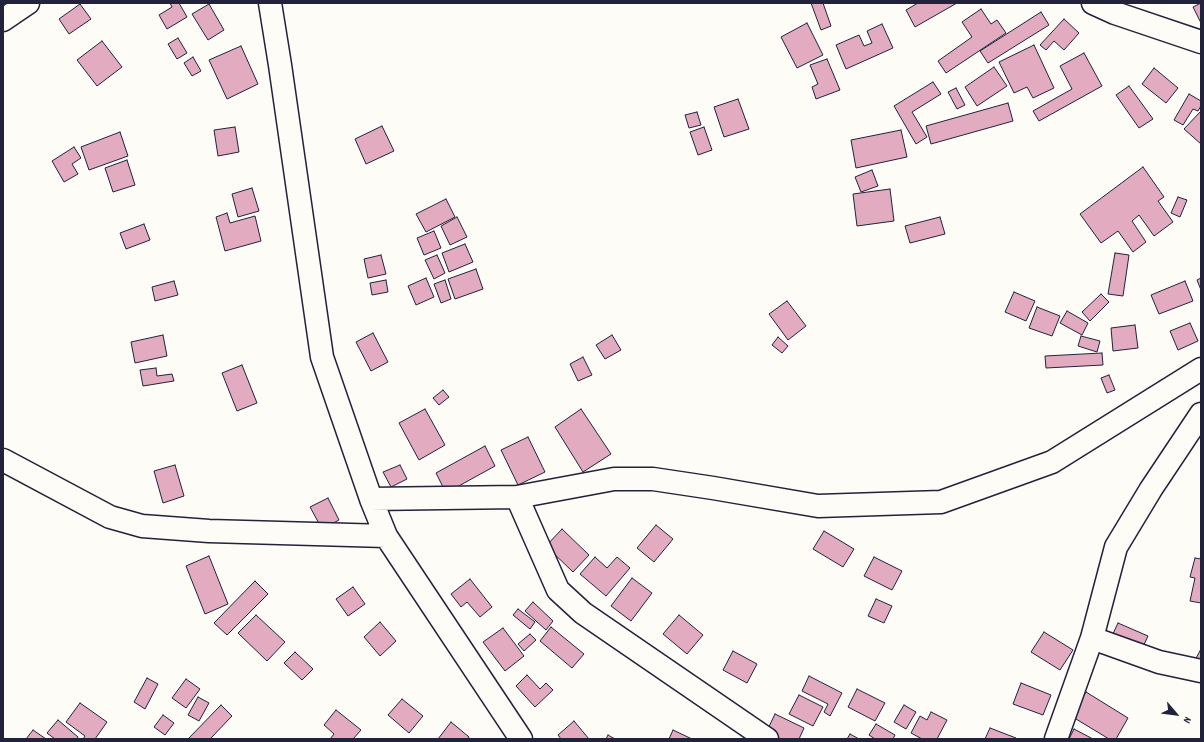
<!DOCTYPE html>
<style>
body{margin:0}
#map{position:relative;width:1204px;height:742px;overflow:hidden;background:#fdfcf7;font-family:Dekko,sans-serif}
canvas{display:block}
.frame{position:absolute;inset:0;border:4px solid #22223b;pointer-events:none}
.north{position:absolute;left:1156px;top:694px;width:40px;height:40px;-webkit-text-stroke:3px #fdfcf7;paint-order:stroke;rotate:118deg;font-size:11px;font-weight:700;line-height:16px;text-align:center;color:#22223b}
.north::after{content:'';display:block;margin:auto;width:14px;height:18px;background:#22223b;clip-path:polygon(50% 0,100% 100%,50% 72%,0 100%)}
</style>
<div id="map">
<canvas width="1204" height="742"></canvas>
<div class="frame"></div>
<div class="north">N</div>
</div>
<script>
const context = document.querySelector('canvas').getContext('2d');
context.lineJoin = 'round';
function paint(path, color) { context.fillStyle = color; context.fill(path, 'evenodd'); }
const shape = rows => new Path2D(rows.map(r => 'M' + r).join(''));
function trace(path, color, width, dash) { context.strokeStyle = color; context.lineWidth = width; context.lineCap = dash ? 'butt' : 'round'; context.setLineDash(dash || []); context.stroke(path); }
const building = shape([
 [170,3,179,3,187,17,167,29,159,15,172,7,170,3],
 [811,3,823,3,831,26,821,30,811,3],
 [918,3,957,3,915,27,906,10,918,3],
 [1201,3,1201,23,1193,7,1201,3],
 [80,4,91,19,69,34,59,19,80,4],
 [209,4,224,30,208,40,192,14,209,4],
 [981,9,991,24,997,20,1006,33,946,73,938,61,972,37,962,22,981,9],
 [1041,12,1049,25,988,63,980,51,1041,12],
 [1064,19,1079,33,1064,50,1054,41,1046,50,1040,45,1064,19],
 [807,23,823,55,797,68,781,37,807,23],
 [882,24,893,48,846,69,836,45,859,35,864,46,872,43,867,31,882,24],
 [178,38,187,53,177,59,168,44,178,38],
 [102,41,122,67,97,86,77,60,102,41],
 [1034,45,1054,88,1033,98,1027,87,1014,93,999,62,1034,45],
 [241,46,258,84,227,99,209,60,241,46],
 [1084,53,1102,86,1039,121,1033,111,1072,89,1060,66,1084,53],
 [193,57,201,71,192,76,184,63,193,57],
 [827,59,840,90,816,99,812,87,818,84,810,65,827,59],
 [994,67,1007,86,977,106,965,87,994,67],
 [1154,68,1178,88,1166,103,1142,84,1154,68],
 [933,82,941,94,912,112,927,137,916,144,894,106,933,82],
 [1129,86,1153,119,1139,128,1116,95,1129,86],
 [956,88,965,105,957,109,948,92,956,88],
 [1189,94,1201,101,1201,106,1198,111,1193,109,1183,125,1174,120,1189,94],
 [738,99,749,129,724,137,714,107,738,99],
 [1008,103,1013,121,931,144,926,126,1008,103],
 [1201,111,1201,144,1184,129,1201,111],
 [697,112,701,125,689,128,685,115,697,112],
 [382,126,394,151,366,164,355,139,382,126],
 [235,127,239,152,218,156,214,130,235,127],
 [704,127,712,150,698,155,690,132,704,127],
 [901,130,907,157,856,168,851,140,901,130],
 [120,132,128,156,89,170,81,147,120,132],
 [74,147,81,158,72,164,78,174,64,182,52,161,74,147],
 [127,160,135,185,113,192,105,168,127,160],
 [1143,167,1164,197,1158,201,1173,222,1154,236,1139,215,1132,221,1146,242,1133,252,1118,231,1101,243,1080,214,1143,167],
 [872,170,878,186,861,192,855,177,872,170],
 [252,188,259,211,238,217,232,194,252,188],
 [890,189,894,221,857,226,853,194,890,189],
 [1178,197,1187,200,1180,217,1171,213,1178,197],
 [446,199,455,217,426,232,416,214,446,199],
 [227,213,230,223,255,216,261,241,225,251,216,217,227,213],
 [457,217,467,237,450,245,441,226,457,217],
 [940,217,945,234,910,243,905,226,940,217],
 [144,224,150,240,126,249,120,233,144,224],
 [434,231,441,248,424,255,417,238,434,231],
 [465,244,473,262,449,272,442,253,465,244],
 [1115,253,1129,255,1123,296,1108,294,1115,253],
 [381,255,386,274,368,278,364,259,381,255],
 [437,255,445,273,434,279,425,260,437,255],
 [476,269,483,289,455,299,448,279,476,269],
 [426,278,434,297,416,305,408,286,426,278],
 [1201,278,1201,290,1197,280,1201,278],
 [386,280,388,292,372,295,370,283,386,280],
 [445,280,451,299,441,303,434,284,445,280],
 [174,281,178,295,155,301,152,287,174,281],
 [1185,281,1193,301,1159,314,1151,295,1185,281],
 [1014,292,1035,301,1026,321,1005,312,1014,292],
 [1101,294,1109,302,1090,321,1082,312,1101,294],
 [787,301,806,326,788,340,769,314,787,301],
 [1037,307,1060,316,1052,336,1029,328,1037,307],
 [1067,311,1088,323,1082,335,1060,323,1067,311],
 [1190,323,1198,341,1178,350,1170,331,1190,323],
 [1135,325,1138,348,1113,351,1111,328,1135,325],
 [373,333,388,362,371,371,356,342,373,333],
 [163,335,167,356,135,363,131,342,163,335],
 [612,335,621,350,605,359,596,345,612,335],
 [1081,336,1100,341,1097,352,1078,346,1081,336],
 [778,337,788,346,782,353,772,345,778,337],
 [1102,353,1103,365,1046,368,1045,356,1102,353],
 [583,357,592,375,578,381,570,364,583,357],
 [242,365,257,403,237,411,222,373,242,365],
 [156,368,157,376,172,374,174,381,143,386,140,370,156,368],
 [1109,375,1115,390,1107,393,1101,378,1109,375],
 [443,390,449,397,439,405,433,398,443,390],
 [425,409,445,445,419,460,399,423,425,409],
 [581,409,611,454,583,472,555,427,581,409],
 [528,437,545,472,518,485,501,450,528,437],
 [485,446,495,466,446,493,436,473,485,446],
 [175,465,184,496,163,503,154,471,175,465],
 [400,465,407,479,391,487,383,472,400,465],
 [328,498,339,520,322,529,310,507,328,498],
 [656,525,673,539,654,562,637,548,656,525],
 [562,529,589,555,573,572,546,546,562,529],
 [824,531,854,549,843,567,813,549,824,531],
 [209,556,228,604,205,614,186,566,209,556],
 [595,557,607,568,617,557,630,568,606,596,580,574,595,557],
 [874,557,902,571,892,590,864,576,874,557],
 [1195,558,1201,559,1201,603,1190,601,1195,578,1190,577,1195,558],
 [632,578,652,593,631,621,611,606,632,578],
 [470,579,492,607,480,617,467,602,461,607,451,594,470,579],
 [255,581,268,594,227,635,214,623,255,581],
 [353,587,365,604,348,616,336,599,353,587],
 [876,599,892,606,884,623,868,616,876,599],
 [533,602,553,621,546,630,525,611,533,602],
 [518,609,535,622,530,629,513,615,518,609],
 [256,615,285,642,267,661,238,633,256,615],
 [679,615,703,635,687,654,663,634,679,615],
 [380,622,396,641,380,656,364,637,380,622],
 [1118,623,1148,636,1141,651,1111,638,1118,623],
 [551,627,584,654,572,668,540,641,551,627],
 [503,628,524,656,505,671,483,642,503,628],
 [1044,632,1073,650,1060,670,1031,652,1044,632],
 [530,634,536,640,524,651,518,644,530,634],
 [1201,649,1201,663,1195,660,1201,649],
 [733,651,757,664,747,683,723,670,733,651],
 [295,652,313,669,302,680,284,663,295,652],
 [527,675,540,689,546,683,553,690,535,707,516,686,527,675],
 [809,676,842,693,830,716,824,712,828,704,802,691,809,676],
 [147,678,158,684,145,709,134,702,147,678],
 [186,679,200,689,186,708,172,698,186,679],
 [1021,683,1051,695,1043,715,1013,704,1021,683],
 [857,689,885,703,875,721,848,707,857,689],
 [1086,692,1128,718,1116,739,1109,739,1071,716,1086,692],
 [799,695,823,707,813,726,789,714,799,695],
 [198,697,209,703,199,721,188,715,198,697],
 [402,699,423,716,409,733,388,715,402,699],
 [80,703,107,722,95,739,83,739,85,736,66,722,80,703],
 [221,705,232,716,210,739,188,739,221,705],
 [904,705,916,712,906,729,894,722,904,705],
 [336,710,361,730,353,739,330,739,334,734,324,725,336,710],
 [931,712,947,720,937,739,922,739,911,733,920,716,927,720,931,712],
 [775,714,804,728,799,739,779,739,766,733,775,714],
 [163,715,174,723,165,735,154,727,163,715],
 [58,720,78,737,77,739,55,739,47,733,58,720],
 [574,721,589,739,561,739,558,735,574,721],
 [451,722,469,737,468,739,438,739,451,722],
 [876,724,895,735,893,739,875,739,869,735,876,724],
 [990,728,1016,738,1016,739,985,739,990,728],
 [1074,729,1093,739,1069,739,1074,729],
 [33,730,46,739,26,739,33,730],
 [673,730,692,739,669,739,673,730],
 [850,734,859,739,847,739,850,734],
 [608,735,615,739,606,739,608,735]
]);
const minor = shape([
 [270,3,280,65,322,357,371,499,386,536,521,739],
 [1093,3,1115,13,1201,42],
 [3,20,28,3],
 [3,460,110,517,142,526,209,531,386,536],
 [517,497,558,590,583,613,767,739],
 [371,499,517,497,614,479,653,479,713,488,818,506,941,502,1052,462,1201,369],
 [1092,638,1159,662,1201,671],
 [1056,739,1092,638,1116,547,1151,489,1201,414]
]);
paint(building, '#e3abc0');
trace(building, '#22223b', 1);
trace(minor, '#22223b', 25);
trace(minor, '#fdfcf7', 22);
</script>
